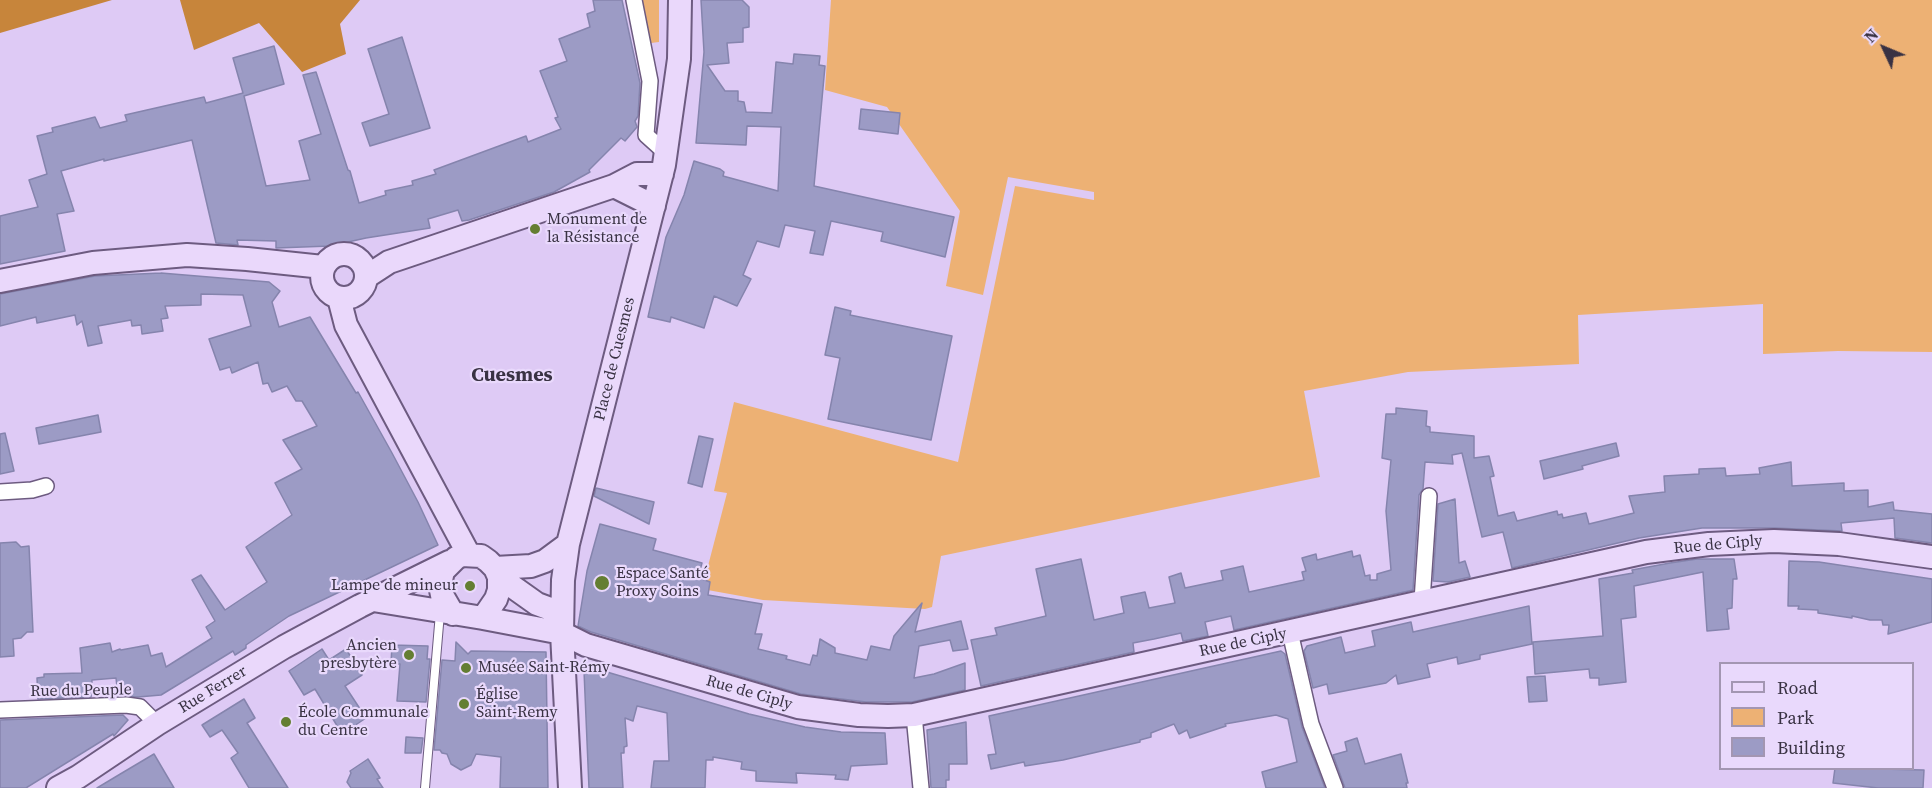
<!DOCTYPE html>
<meta charset="utf-8">
<style>
body{margin:0}
#map{position:relative;width:1932px;height:788px;overflow:hidden;background:#decaf5;font-family:"Source Serif 4",serif}
canvas{display:block}
.legend{position:absolute;left:1719px;top:662px;width:195px;height:108px;box-sizing:border-box;background:#e9d9fc;border:2px solid #a396b2;margin:0;padding:8px 10px;list-style:none;font-size:18px;color:#393243}
.legend li{display:flex;align-items:center;gap:12px;height:30px}
.legend b{width:30px;border:2px solid #a396b2}
.north{position:absolute;left:1854px;top:18px;width:60px;height:60px;-webkit-text-stroke:4px #e9d9fc;paint-order:stroke;rotate:314deg;font-size:16px;font-weight:700;line-height:24px;text-align:center;color:#393243}
.north::after{content:'';display:block;margin:auto;width:21px;height:27px;background:#393243;clip-path:polygon(50% 0,100% 100%,50% 72%,0 100%)}
</style>
<div id="map">
<canvas width="1932" height="788"></canvas>
<ul class="legend">
<li><b style="height:8px;background:#ead8fb"></b>Road</li>
<li><b style="height:16px;background:#edb174"></b>Park</li>
<li><b style="height:16px;background:#9c9bc5"></b>Building</li>
</ul>
<div class="north">N</div>
</div>
<script>
const context = document.querySelector('canvas').getContext('2d');
context.lineJoin = 'round';
function paint(path, color) { context.fillStyle = color; context.fill(path, 'evenodd'); }
const shape = rows => new Path2D(rows.map(r => 'M' + r).join(''));
function trace(path, color, width, dash) { context.strokeStyle = color; context.lineWidth = width; context.lineCap = dash ? 'butt' : 'round'; context.setLineDash(dash || []); context.stroke(path); }
function drawText(font, color, halo, rows, align = 'center') {
  context.font = font + ' "Source Serif 4",serif'; context.lineWidth = 4.5; context.setLineDash([]); context.textBaseline = 'middle'; context.strokeStyle = halo; context.fillStyle = color; for (const [text, x, y, turn = 0] of rows) {
    context.save(); context.translate(x, y); context.rotate((+turn || 0) * Math.PI / 180); context.textAlign = isNaN(turn) ? turn : align; if (halo) context.strokeText(text, 0, 0); context.fillText(text, 0, 0); context.restore();
  }
}
const green = shape([
 [641,0,659,0,659,42,651,43],
 [831,0,1932,0,1932,352,1838,351,1763,354,1763,304,1578,315,1579,364,1408,372,1304,391,1320,477,941,556,932,607,925,609,763,600,702,589,727,493,714,491,734,402,958,462,1015,186,1094,200,1094,192,1008,177,983,295,946,286,960,211,887,107,825,90]
]);
const forest = shape([
 [0,0,112,0,0,33],
 [180,0,360,0,340,24,346,54,302,72,259,23,194,50]
]);
const building = shape([
 [593,0,622,0,640,83,638,116,635,121,637,127,625,141,621,138,589,170,590,172,554,192,469,220,462,221,458,210,428,219,430,228,366,238,330,246,276,248,276,241,237,240,238,245,216,243,192,140,104,161,104,159,61,171,74,211,57,214,65,251,0,264,0,216,38,207,29,180,47,174,37,136,53,132,52,128,95,117,100,128,127,121,125,115,204,97,206,103,243,93,233,58,274,46,284,84,244,96,266,186,310,180,299,141,321,134,303,75,316,72,348,170,350,171,359,203,386,195,385,191,413,185,412,181,436,174,434,170,526,136,528,142,561,129,555,118,558,117,540,71,567,61,559,39,590,27,587,14,595,11,593,0],
 [701,0,742,0,749,7,749,27,743,28,743,42,727,43,729,63,707,65,725,91,738,91,738,101,744,102,746,112,772,113,776,62,793,64,794,54,820,56,819,65,825,66,814,186,954,217,945,257,881,241,883,232,831,221,823,255,810,253,815,231,785,225,779,247,757,241,743,275,751,279,737,306,714,296,704,328,671,317,670,322,648,317,666,237,684,195,694,161,720,169,724,172,723,176,778,191,781,127,747,126,746,145,696,143,704,52,701,0],
 [402,37,430,128,370,146,362,123,389,114,368,49,402,37],
 [861,109,900,113,898,134,859,129,861,109],
 [161,273,269,282,280,291,272,302,279,327,310,317,356,393,358,392,392,453,418,502,438,545,289,616,246,645,246,648,235,655,233,651,161,695,138,697,118,696,116,678,92,680,91,697,38,699,37,678,44,677,44,674,82,673,80,648,110,643,112,652,120,649,121,650,148,645,151,656,162,653,166,667,212,638,206,627,215,621,192,580,201,575,225,610,267,582,246,547,292,515,275,483,302,469,283,440,317,426,302,401,296,401,287,386,272,392,268,383,263,384,258,362,232,373,230,367,220,370,209,339,251,326,243,295,201,294,201,305,165,306,168,318,161,319,163,331,142,334,141,325,132,326,131,320,98,326,102,343,88,346,82,321,77,325,75,315,37,323,36,317,0,326,0,294,95,276,161,273],
 [835,307,851,311,850,315,952,336,931,440,828,419,840,358,825,355,835,307],
 [1396,408,1427,411,1426,426,1430,427,1430,432,1474,436,1474,458,1489,456,1494,476,1490,477,1498,516,1514,512,1517,521,1557,511,1558,515,1562,514,1563,518,1586,513,1589,524,1634,513,1629,496,1665,492,1664,476,1699,474,1699,469,1725,468,1726,476,1760,474,1759,468,1791,462,1792,486,1844,483,1844,491,1868,490,1868,507,1893,502,1894,510,1932,514,1932,543,1895,538,1894,518,1841,523,1842,531,1775,528,1702,528,1639,538,1512,568,1503,532,1482,537,1462,453,1452,455,1453,464,1425,462,1423,489,1419,495,1413,590,1234,630,1231,616,1205,622,1208,636,1183,641,1181,633,1154,639,1133,643,1134,652,981,686,971,640,997,635,995,628,1046,616,1036,569,1081,559,1094,620,1124,613,1121,597,1145,592,1149,608,1175,603,1169,577,1181,573,1185,588,1223,580,1221,571,1243,566,1249,592,1304,580,1302,572,1306,571,1302,558,1316,554,1317,560,1352,551,1353,557,1360,555,1365,576,1370,575,1370,580,1377,580,1377,574,1391,570,1386,511,1391,460,1382,458,1386,414,1396,414,1396,408],
 [98,415,101,432,39,444,36,428,98,415],
 [5,433,14,471,0,474,0,434,5,433],
 [699,436,713,439,702,487,688,483,699,436],
 [1616,443,1619,456,1582,466,1583,469,1544,479,1540,461,1616,443],
 [596,488,654,502,649,524,594,496,596,488],
 [1455,499,1459,563,1465,561,1470,577,1448,582,1433,581,1438,504,1455,499],
 [600,524,656,539,653,550,702,563,700,570,704,571,702,579,710,582,708,595,762,604,755,634,762,634,758,649,787,656,786,659,810,665,813,655,817,656,820,639,835,648,835,653,867,660,871,646,890,650,894,636,922,603,915,632,961,621,968,649,953,651,950,640,919,646,914,678,934,674,965,663,965,690,912,702,866,702,801,694,591,632,578,626,587,571,600,524],
 [16,542,21,547,29,546,33,632,27,632,21,638,13,639,14,656,0,657,0,543,16,542],
 [1697,559,1734,559,1737,579,1733,579,1732,608,1727,609,1729,629,1707,631,1703,572,1634,586,1636,617,1621,619,1626,682,1599,685,1599,678,1590,678,1589,669,1535,674,1533,642,1603,636,1599,579,1633,573,1632,570,1670,563,1697,559],
 [1789,561,1819,562,1932,579,1932,622,1888,634,1889,625,1883,625,1882,620,1870,620,1852,616,1852,618,1818,613,1818,610,1798,609,1799,606,1788,606,1789,561],
 [1529,606,1532,644,1480,655,1480,659,1458,664,1457,657,1427,664,1430,677,1398,684,1396,675,1386,683,1329,694,1327,684,1313,688,1304,651,1307,646,1341,637,1345,653,1375,646,1372,631,1411,622,1413,632,1529,606],
 [456,642,468,654,471,651,546,652,548,788,500,788,501,757,476,754,471,765,461,770,451,764,447,754,442,753,440,750,434,750,442,660,455,661,456,642],
 [392,645,428,646,427,659,430,659,426,702,397,701,400,664,391,663,392,645],
 [322,649,329,660,346,649,362,675,345,686,366,718,342,734,315,689,304,695,289,671,322,649],
 [1281,651,1285,654,1302,727,1325,788,1266,788,1262,772,1297,762,1288,719,1276,715,1225,724,1226,726,1190,738,1187,730,1179,734,1174,724,1151,733,1151,737,1140,740,1140,742,1063,760,1025,766,1024,762,991,769,988,755,996,754,989,716,1281,651],
 [590,667,749,714,805,727,841,732,885,733,887,764,851,766,848,780,835,779,836,775,796,773,797,783,756,781,756,771,741,769,742,762,713,757,713,760,706,760,705,788,651,788,654,761,669,761,667,713,637,706,633,721,625,718,627,746,624,747,624,753,621,753,623,788,589,788,584,671,590,667],
 [1545,676,1547,701,1529,702,1527,677,1545,676],
 [244,699,255,718,247,723,288,788,249,788,231,758,238,753,222,730,210,737,202,725,244,699],
 [123,715,128,720,114,736,113,734,26,788,0,788,0,720,123,715],
 [966,722,967,764,949,764,949,780,946,780,946,788,931,788,927,730,966,722],
 [406,737,423,738,421,753,405,753,406,737],
 [1357,738,1365,764,1401,754,1408,783,1406,783,1407,788,1345,788,1333,755,1347,751,1345,742,1357,738],
 [154,754,174,788,97,788,122,773,154,754],
 [368,759,380,778,377,779,383,788,351,788,347,782,351,773,350,771,368,759],
 [1835,768,1924,770,1923,788,1878,788,1833,783,1835,768]
]);
const lane = shape([
 [425,788,440,613]
]);
const street = shape([
 [634,0,650,81,646,135,666,153],
 [0,492,32,490,46,486],
 [1422,601,1429,496],
 [1290,632,1311,724,1335,788],
 [0,710,126,705,140,707,157,724],
 [914,715,921,788]
]);
const secondary = shape([
 [614,186,654,206],
 '322 276a22 22 0 1 1 44 0a22 22 0 1 1-44 0Z',
 [366,277,389,262,614,186,637,174,662,174],
 [0,281,93,263,187,255,247,259,323,267],
 [339,298,346,325,469,555],
 [495,568,531,566,545,561,568,544],
 [499,577,537,604,561,613],
 [373,600,483,618,562,633,586,645,798,707,859,715,888,716,914,715,1646,552,1709,544,1774,541,1839,544,1932,557],
 [453,614,442,595,440,585,443,571,456,558,462,555,481,556,488,561,495,568,499,577,499,590,496,599,483,618],
 [58,788,78,777,157,724,284,647,360,606,449,562],
 [570,788,562,633,563,580,568,544,664,165,679,59,680,0]
]);
const markers = [
 [535,229,6,"#647e32"],
 [602,583,8,"#647e32"],
 [470,586,6,"#647e32"],
 [409,655,6,"#647e32"],
 [466,668,6,"#647e32"],
 [464,704,6,"#647e32"],
 [286,722,6,"#647e32"]
];
const poiNames = [
 ["Monument de",547,220],
 ["la Résistance",547,238],
 ["Espace Santé",616,574],
 ["Proxy Soins",616,592],
 ["Lampe de mineur",458,586,"right"],
 ["Ancien",397,646,"right"],
 ["presbytère",397,664,"right"],
 ["Musée Saint-Rémy",478,668],
 ["Église",476,695],
 ["Saint-Remy",476,713],
 ["École Communale",298,713],
 ["du Centre",298,731]
];
const streetNames = [
 ["Place de Cuesmes",615,359,-76],
 ["Rue de Ciply",1718,545,-5],
 ["Rue de Ciply",1243,643,-12],
 ["Rue Ferrer",213,690,-31],
 ["Rue du Peuple",81,691,-1],
 ["Rue de Ciply",749,693,16]
];
const quarterNames = [
 ["Cuesmes",512,376]
];
paint(green, '#edb174');
paint(forest, '#c7853b');
paint(building, '#9c9bc5');
trace(building, '#8584ad', 1.5);
trace(lane, '#6d5b80', 10);
trace(street, '#6d5b80', 18);
trace(secondary, '#6d5b80', 26);
trace(lane, '#fff', 8);
trace(street, '#fff', 15);
trace(secondary, '#ead8fb', 22);
for (const [x, y, r, color] of markers) { const dot = new Path2D(); dot.arc(x, y, r, 0, 2 * Math.PI); context.fillStyle = color; context.fill(dot); trace(dot, '#e9d9fc', 2); }
drawText('16px', '#393243', '#e9d9fc', poiNames, 'left');
drawText('16px', '#393243', '#e9d9fc', streetNames);
drawText('bold 20px', '#393243', '#e9d9fc', quarterNames);
</script>
